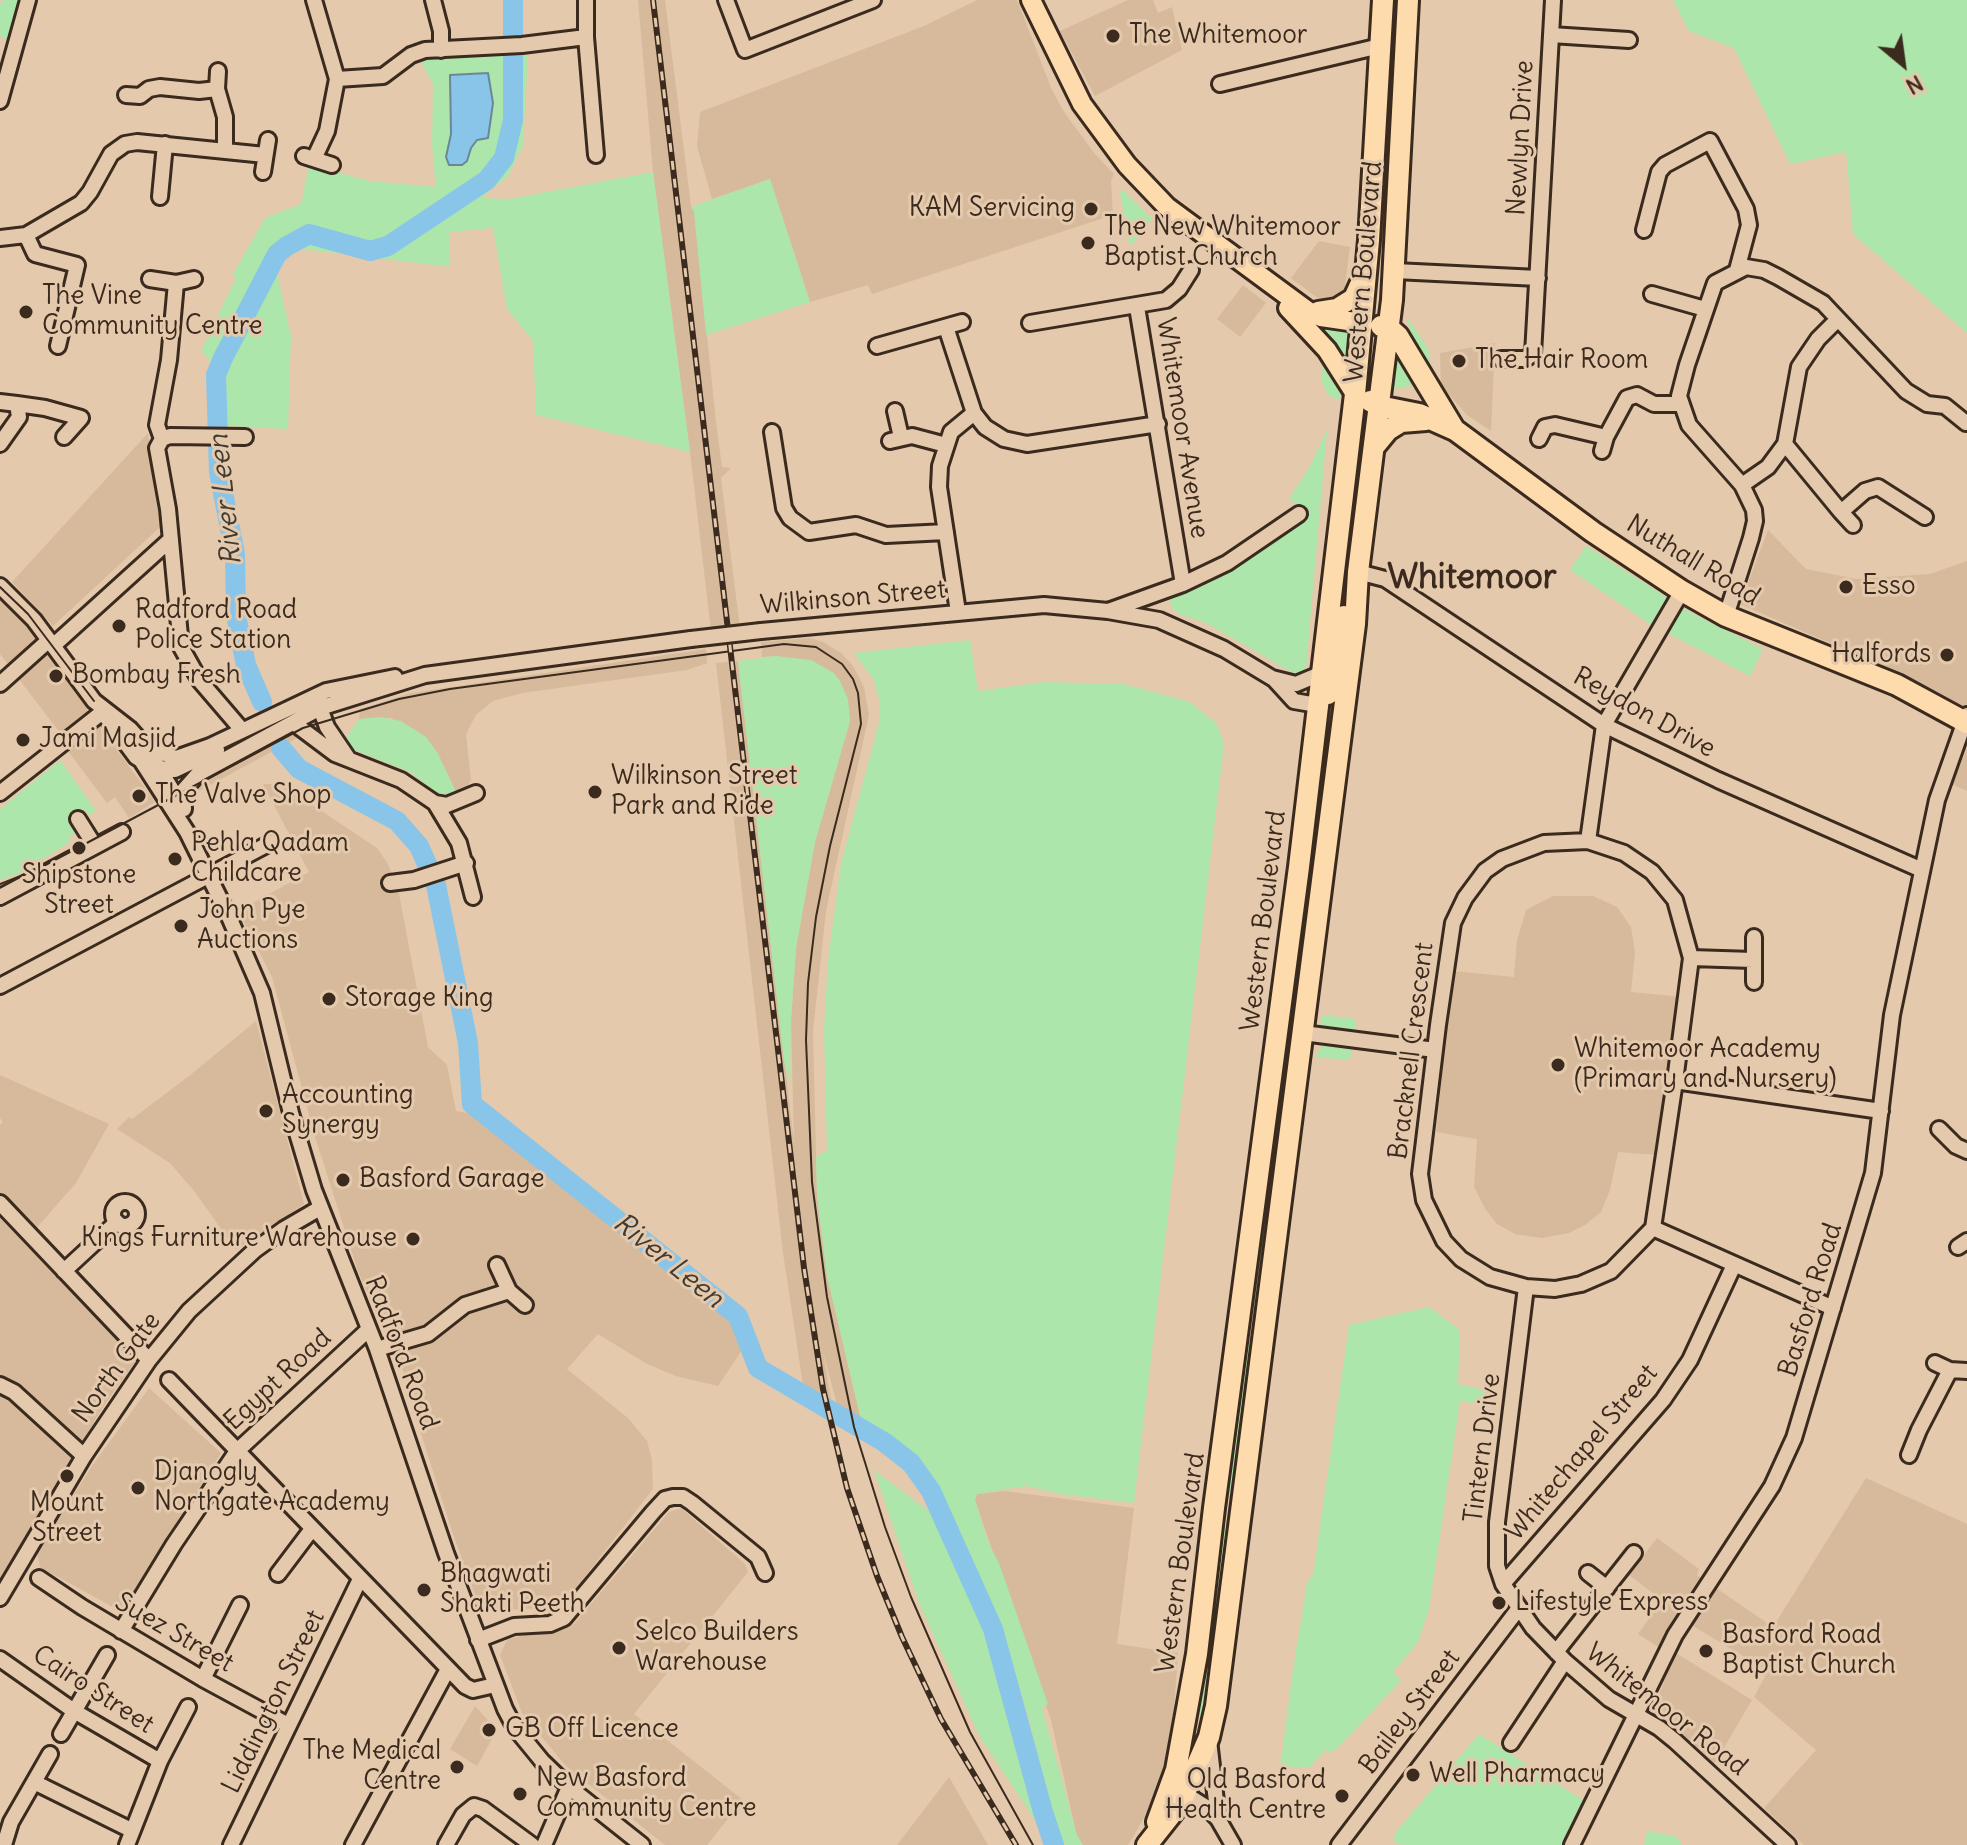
<!DOCTYPE html>
<style>
body{margin:0}
#map{position:relative;width:1967px;height:1845px;overflow:hidden;background:#e4c9ac;font-family:Delius,sans-serif}
canvas{display:block}
.north{position:absolute;left:1863px;top:24px;width:80px;height:80px;-webkit-text-stroke:6px #e4c9ac;paint-order:stroke;rotate:151deg;font-size:22px;font-weight:700;line-height:32px;text-align:center;color:#3b2a1e}
.north::after{content:'';display:block;margin:auto;width:28px;height:36px;background:#3b2a1e;clip-path:polygon(50% 0,100% 100%,50% 72%,0 100%)}
</style>
<div id="map">
<canvas width="1967" height="1845"></canvas>
<div class="north">N</div>
</div>
<script>
const context = document.querySelector('canvas').getContext('2d');
context.lineJoin = 'round';
function paint(path, color) { context.fillStyle = color; context.fill(path, 'evenodd'); }
const shape = rows => new Path2D(rows.map(r => 'M' + r).join(''));
function trace(path, color, width, dash) { context.strokeStyle = color; context.lineWidth = width; context.lineCap = dash ? 'butt' : 'round'; context.setLineDash(dash || []); context.stroke(path); }
function drawText(font, color, halo, rows, align = 'center') {
  context.font = font + ' Delius,sans-serif'; context.lineWidth = 6; context.setLineDash([]); context.textBaseline = 'middle'; context.strokeStyle = halo; context.fillStyle = color; for (const [text, x, y, turn = 0] of rows) {
    context.save(); context.translate(x, y); context.rotate((+turn || 0) * Math.PI / 180); context.textAlign = isNaN(turn) ? turn : align; if (halo) context.strokeText(text, 0, 0); context.fillText(text, 0, 0); context.restore();
  }
}
const built = shape([
 [638,0,665,0,691,206,694,211,716,422,722,467,731,468,721,478,740,628,711,631,690,452,653,172],
 [977,0,1017,0,1052,90,1064,112,1095,154,1114,174,1111,181,1113,215,872,294,868,285,810,302,770,179,712,199,697,146,700,112,924,26],
 [1128,0,1153,0,1158,13,1172,7,1182,50,1095,96,1060,31],
 [1319,241,1350,247,1344,293,1337,299,1323,302,1291,278],
 [1243,285,1266,303,1240,337,1217,319],
 [1495,343,1491,431,1467,415,1441,385,1440,353],
 [148,433,160,527,53,626,12,582],
 [1768,530,1806,569,1856,579,1930,574,1967,561,1967,708,1906,676,1740,604],
 [0,595,17,613,155,802,129,818,115,797,107,803,68,751,60,733,0,654],
 [810,638,823,642,841,653,853,666,864,687,869,715,826,911,813,1031,817,1196,827,1276,863,1428,854,1427,840,1416,823,1352,833,1411,805,1393,803,1385,783,1253,716,663,738,661,794,1143,791,1020,796,948,815,842,850,721,776,656,762,657,761,642],
 [706,649,707,663,687,670,522,693,493,701,476,715,469,728,466,735,471,780,467,787,456,792,437,752,391,718,359,719,360,709,411,693],
 [289,732,299,737,186,798,189,786],
 [1967,748,1967,791,1952,784],
 [263,784,281,784,377,848,388,864,399,894,428,1047,447,1065,456,1111,472,1114,738,1328,744,1347,718,1386,676,1376,647,1364,598,1334,567,1369,628,1418,647,1441,652,1461,653,1489,566,1601,545,1608,481,1611,452,1531,417,1421,412,1398,415,1394,394,1354,358,1271,315,1137,272,977,238,911,309,872],
 [1553,896,1593,896,1617,907,1631,927,1635,952,1631,992,1683,997,1658,1155,1618,1152,1610,1190,1601,1212,1585,1225,1569,1233,1542,1238,1515,1234,1497,1224,1486,1210,1474,1187,1477,1139,1436,1132,1453,971,1514,977,1517,940,1526,910],
 [256,1021,304,1204,236,1250,195,1192,170,1163,117,1129,129,1117,132,1119,189,1076],
 [0,1075,109,1124,76,1183,25,1241,137,1359,103,1407,0,1580,0,1125,3,1122,0,1118],
 [149,1388,221,1453,122,1612,40,1567,37,1553,92,1466],
 [1866,1478,1967,1524,1967,1845,1804,1845,1764,1808,1816,1750,1754,1697,1768,1671,1678,1617,1660,1648,1638,1634,1662,1600,1629,1575,1657,1538,1699,1569,1697,1575,1773,1627],
 [1005,1491,1134,1508,1117,1644,1178,1653,1172,1738,1165,1773,1147,1813,1128,1845,1079,1845,1051,1720,975,1500,977,1494],
 [681,1508,745,1564,748,1572,634,1714,743,1800,707,1845,665,1845,566,1766,522,1713,500,1655,507,1640,530,1633,549,1634,574,1624,669,1512],
 [1676,1653,1752,1700,1712,1768,1651,1713],
 [475,1706,497,1730,477,1766,450,1749],
 [949,1777,988,1845,897,1845]
]);
const green = shape([
 [4,0,20,0,6,41,0,35,0,4],
 [1389,0,1400,0,1393,102,1388,112,1383,110],
 [1673,0,1967,0,1967,333,1853,234,1846,152,1790,164,1734,48,1689,31],
 [528,54,523,146,508,176,481,198,509,199,653,172,690,452,536,415,533,341,507,309,493,228,449,232,450,267,295,248,276,268,291,336,288,429,211,425,209,359,201,351,236,278,233,274,265,218,301,204,309,165,370,181,436,187,432,145,433,84,420,60],
 [770,179,810,302,706,335,694,211,691,207],
 [1122,189,1152,219,1132,245,1129,243,1120,192],
 [1407,317,1428,348,1432,372,1428,373,1413,341],
 [1318,328,1351,332,1347,365],
 [1397,350,1416,385,1395,389,1392,385],
 [1323,356,1336,381,1341,398,1339,399,1332,398,1327,393,1322,382],
 [1327,430,1306,668,1297,675,1206,623,1179,614,1172,608,1169,598,1239,565,1291,529,1299,507,1289,499,1309,468],
 [1586,546,1693,614,1763,649,1750,676,1650,624,1570,570],
 [970,640,978,691,1044,682,1124,684,1190,702,1217,724,1224,744,1134,1503,1060,1494,1026,1486,977,1494,975,1500,988,1542,999,1563,1048,1704,1042,1708,1077,1835,1083,1845,1065,1845,1055,1824,1029,1720,1004,1637,938,1488,928,1473,908,1452,862,1424,827,1276,817,1196,816,1157,827,1150,824,1030,828,960,841,864,880,719,879,700,874,680,854,653],
 [776,656,811,660,834,673,840,681,848,699,850,721,815,842,796,948,791,1020,790,1086,784,1061,738,661],
 [380,717,401,721,426,737,437,752,456,792,439,795,410,772,357,751,343,742,359,719],
 [1320,747,1332,749,1294,1020,1289,1020,1287,1017],
 [60,760,96,811,89,815,85,810,70,820,77,832,70,836,70,842,18,874,0,880,0,809],
 [1322,1015,1356,1019,1354,1035,1326,1032,1326,1028,1320,1024],
 [1327,1042,1352,1045,1350,1060,1316,1057,1317,1052],
 [1292,1060,1261,1308,1254,1312,1248,1308,1278,1067],
 [1429,1307,1460,1330,1458,1384,1492,1392,1491,1406,1460,1401,1429,1609,1418,1642,1393,1672,1401,1680,1356,1729,1333,1752,1325,1750,1309,1768,1280,1768,1293,1669,1307,1583,1313,1575,1349,1325],
 [1243,1338,1256,1339,1237,1498,1222,1496],
 [874,1470,935,1516,982,1628,1041,1829,980,1737,919,1603],
 [1219,1524,1233,1526,1206,1718,1194,1714],
 [1479,1734,1586,1802,1561,1845,1401,1845,1394,1841,1395,1833],
 [1647,1831,1676,1836,1682,1845,1644,1845]
]);
const water = shape([
 [488,73,493,103,488,138,477,140,471,148,467,161,462,165,449,165,446,157,451,134,450,75,488,73]
]);
const river = shape([
 [262,702,246,665,236,615,235,554,219,472,216,375,223,358,277,254,287,246,309,234,370,251,388,246,487,180,504,158,513,120,513,0],
 [281,748,299,769,397,821,419,846,436,885,468,1043,472,1104,738,1316,758,1368,884,1442,911,1463,931,1491,993,1629,1043,1812,1054,1845]
]);
const minor = shape([
 [314,0,337,79,327,131,314,159],
 [433,0,441,31,441,50],
 [726,0,745,50,873,0],
 [586,1,586,37,596,155],
 [1551,35,1629,40],
 [218,71,217,89,225,117,225,151],
 [337,79,383,76,411,55,425,50,522,45,586,37],
 [1220,84,1380,46],
 [126,95,140,96,149,89,160,87,199,91,217,89],
 [0,101,28,0],
 [304,156,332,165],
 [263,172,268,140],
 [160,197,165,144],
 [1644,230,1659,172,1665,165,1710,141,1746,209,1749,225,1737,270],
 [26,235,35,254,77,265,58,346],
 [0,238,26,235,81,203,90,192,111,154,125,144,137,142,265,155],
 [1395,271,1538,278],
 [150,279,176,283,194,279],
 [1652,294,1705,309],
 [1137,307,1183,584],
 [1030,323,1166,300,1179,289,1191,270],
 [946,327,974,413,985,427,1004,439,1027,444,1158,424],
 [877,346,962,322],
 [1501,359,1525,359,1533,354,1553,0],
 [0,402,17,404,19,417,0,444],
 [17,404,45,408,81,418,64,437],
 [895,411,901,437],
 [772,432,784,508,790,518,809,532,856,525,886,535,946,532],
 [162,439,157,425,169,360,176,283],
 [1539,439,1545,427,1555,425,1606,437],
 [890,441,912,436,946,445],
 [1785,444,1841,512,1865,491,1878,487,1925,517],
 [1602,451,1606,437,1627,398,1637,395,1654,404,1681,404],
 [1742,485,1768,467,1785,444,1799,367,1818,339,1838,319],
 [1841,512,1853,525],
 [1358,572,1385,579,1604,725,1718,780,1922,870],
 [0,586,34,620,94,701,130,729,146,747,183,808],
 [1108,611,1183,584,1227,563,1299,514],
 [958,612,939,487,940,466,951,432,974,413],
 [1726,616,1751,538,1755,521,1754,510,1742,485,1689,425,1679,396,1687,365,1715,283,1746,267,1764,270,1778,277,1823,303,1906,391,1927,404,1945,406,1966,423],
 [761,631,1044,605,1108,611,1159,620,1224,649,1272,678,1296,684,1320,674],
 [54,645,171,539],
 [1273,678,1294,701,1317,705],
 [0,684,49,640],
 [313,702,320,708,327,727,348,758],
 [104,714,136,757,152,767,175,770,217,750],
 [295,724,335,754,401,780,435,803,447,805,476,793],
 [242,730,200,681,181,647,168,509,157,448,162,439,170,436,245,437],
 [146,747,176,758,210,746,326,691,395,677],
 [142,762,187,832,230,919,262,993,291,1113,314,1190,377,1349,446,1553,505,1709,515,1728,542,1761,569,1787,642,1845],
 [0,793,105,710],
 [435,803,459,843,473,897],
 [184,809,183,791,198,774,320,708,425,675,691,639],
 [78,819,95,846],
 [1588,841,1624,853,1652,872,1675,900,1691,958,1675,1081,1653,1228,1611,1271,1581,1284,1555,1289,1526,1287,1490,1277,1461,1259,1444,1241,1424,1200,1420,1174,1438,1025,1453,923,1465,898,1485,871,1502,859,1544,843,1588,841],
 [1588,841,1604,725,1682,591],
 [390,883,414,880,466,863],
 [0,897,122,832],
 [1754,937,1754,982],
 [1691,958,1753,960],
 [0,986,272,842],
 [1303,1033,1435,1050],
 [1675,1081,1881,1111],
 [1939,1129,1956,1146,1967,1151],
 '113 1214a12 12 0 1 1 24 0a12 12 0 1 1-24 0Z',
 [0,1203,149,1360],
 [1653,1228,1833,1308],
 [1958,1247,1967,1241],
 [497,1265,509,1291,525,1305],
 [64,1271,117,1222],
 [1526,1287,1497,1522,1497,1566,1503,1584,1533,1628,1565,1661,1609,1699,1659,1728,1675,1741,1788,1845],
 [377,1349,428,1334,465,1305,509,1291],
 [1935,1363,1950,1370,1967,1371],
 [169,1380,465,1686,473,1690,495,1685],
 [0,1385,14,1392,84,1456],
 [1909,1455,1919,1430,1950,1370],
 [1588,1573,1607,1588],
 [278,1574,312,1529],
 [39,1578,82,1607,203,1679,288,1725],
 [1503,1584,1663,1400,1690,1360,1734,1265],
 [0,1598,84,1456,149,1360,189,1311,255,1250,284,1229,320,1208],
 [121,1631,174,1544,237,1451,369,1329],
 [478,1640,514,1626,550,1624,564,1618,653,1512,665,1499,673,1497,683,1497,692,1503,758,1557,765,1573],
 [1556,1652,1634,1553],
 [0,1659,74,1711,160,1761],
 [203,1679,240,1605],
 [61,1734,107,1655],
 [1209,1740,1218,1819],
 [1511,1743,1565,1661],
 [34,1782,131,1830],
 [1181,1802,1190,1797,1206,1807,1218,1819,1233,1845],
 [4,1845,11,1822,50,1754],
 [127,1845,160,1761,188,1707],
 [231,1845,360,1579],
 [353,1845,448,1669],
 [446,1845,463,1815,474,1806,483,1809,532,1845],
 [544,1845,569,1787],
 [1339,1845,1519,1608],
 [1572,1845,1675,1635,1772,1486,1794,1438,1873,1173,1892,1015,1937,800,1967,715]
]);
const major = shape([
 [1031,0,1082,104,1127,165,1167,207,1308,311,1321,317,1362,323],
 [1288,308,1327,350,1355,394],
 [1318,311,1337,308,1353,298,1363,276]
]);
const highway = shape([
 [1381,326,1388,327,1398,336,1454,429],
 [1370,401,1379,406,1419,414,1455,430,1593,532,1682,591,1726,616,1897,685,1967,723],
 [1374,447,1388,430,1401,422,1426,420],
 [1328,694,1333,680,1344,616],
 [1157,1822,1176,1770,1197,1654,1214,1508,1299,867,1355,394,1369,240,1383,0],
 [1147,1845,1181,1802,1209,1737,1216,1706,1355,624,1358,572,1392,300,1408,0]
]);
const tram = shape([
 [0,587,28,614,94,701],
 [0,884,36,870,303,728,399,699,450,689,784,644,816,647,842,664,853,679,858,693,861,724,830,846,816,917,808,983,806,1040,812,1182,827,1297,854,1427,885,1527,911,1597,970,1732,1033,1845]
]);
const rail = shape([
 [653,0,804,1268,823,1389,847,1488,877,1576,902,1637,941,1719,1016,1845]
]);
const minorBridge = shape([
 [691,639,761,631]
]);
const markers = [
 [1113,36,8,"#3b2a1e"],
 [1091,209,8,"#3b2a1e"],
 [1088,243,8,"#3b2a1e"],
 [26,312,8,"#3b2a1e"],
 [1459,361,8,"#3b2a1e"],
 [1846,587,8,"#3b2a1e"],
 [119,626,8,"#3b2a1e"],
 [1947,655,8,"#3b2a1e"],
 [56,676,8,"#3b2a1e"],
 [23,740,8,"#3b2a1e"],
 [595,792,8,"#3b2a1e"],
 [139,796,8,"#3b2a1e"],
 [79,848,8,"#3b2a1e"],
 [175,859,8,"#3b2a1e"],
 [181,926,8,"#3b2a1e"],
 [329,999,8,"#3b2a1e"],
 [1558,1065,8,"#3b2a1e"],
 [266,1111,8,"#3b2a1e"],
 [343,1180,8,"#3b2a1e"],
 [413,1239,8,"#3b2a1e"],
 [67,1476,8,"#3b2a1e"],
 [138,1488,8,"#3b2a1e"],
 [424,1590,8,"#3b2a1e"],
 [1499,1603,8,"#3b2a1e"],
 [619,1648,8,"#3b2a1e"],
 [1706,1651,8,"#3b2a1e"],
 [489,1730,8,"#3b2a1e"],
 [457,1767,8,"#3b2a1e"],
 [1413,1775,8,"#3b2a1e"],
 [520,1794,8,"#3b2a1e"],
 [1342,1796,8,"#3b2a1e"]
];
const poiNames = [
 ["The Whitemoor",1129,36],
 ["KAM Servicing",1075,209,"right"],
 ["The New Whitemoor",1104,228],
 ["Baptist Church",1104,258],
 ["The Vine",42,297],
 ["Community Centre",42,327],
 ["The Hair Room",1475,361],
 ["Esso",1862,587],
 ["Radford Road",135,611],
 ["Police Station",135,641],
 ["Halfords",1931,655,"right"],
 ["Bombay Fresh",72,676],
 ["Jami Masjid",39,740],
 ["Wilkinson Street",611,777],
 ["Park and Ride",611,807],
 ["The Valve Shop",155,796],
 ["Pehla Qadam",191,844],
 ["Childcare",191,874],
 ["Shipstone",79,876,"center"],
 ["Street",79,906,"center"],
 ["John Pye",197,911],
 ["Auctions",197,941],
 ["Storage King",345,999],
 ["Whitemoor Academy",1574,1050],
 ["(Primary and Nursery)",1574,1080],
 ["Accounting",282,1096],
 ["Synergy",282,1126],
 ["Basford Garage",359,1180],
 ["Kings Furniture Warehouse",397,1239,"right"],
 ["Djanogly",154,1473],
 ["Northgate Academy",154,1503],
 ["Mount",67,1504,"center"],
 ["Street",67,1534,"center"],
 ["Bhagwati",440,1575],
 ["Shakti Peeth",440,1605],
 ["Lifestyle Express",1515,1603],
 ["Selco Builders",635,1633],
 ["Warehouse",635,1663],
 ["Basford Road",1722,1636],
 ["Baptist Church",1722,1666],
 ["GB Off Licence",505,1730],
 ["The Medical",441,1752,"right"],
 ["Centre",441,1782,"right"],
 ["Well Pharmacy",1429,1775],
 ["New Basford",536,1779],
 ["Community Centre",536,1809],
 ["Old Basford",1326,1781,"right"],
 ["Health Centre",1326,1811,"right"]
];
const streetNames = [
 ["Newlyn Drive",1521,138,-87],
 ["Western Boulevard",1364,272,-85],
 ["Whitemoor Avenue",1182,428,81],
 ["Nuthall Road",1693,561,31],
 ["Wilkinson Street",853,598,-5],
 ["Reydon Drive",1644,713,29],
 ["Western Boulevard",1264,921,-83],
 ["Bracknell Crescent",1412,1051,-83],
 ["Basford Road",1811,1300,-73],
 ["Radford Road",401,1353,69],
 ["North Gate",117,1368,-54],
 ["Egypt Road",278,1380,-43],
 ["Tintern Drive",1483,1448,-83],
 ["Whitechapel Street",1582,1453,-50],
 ["Western Boulevard",1181,1563,-82],
 ["Suez Street",174,1633,30],
 ["Cairo Street",93,1690,33],
 ["Liddington Street",274,1702,-64],
 ["Whitemoor Road",1666,1710,38],
 ["Bailey Street",1410,1712,-53]
];
const waterNames = [
 ["River Leen",226,500,-96],
 ["River Leen",668,1261,39]
];
const districtNames = [
 ["Whitemoor",1472,578]
];
paint(built, '#d6ba9b');
paint(green, '#ace6aa');
paint(water, '#89c5e9');
trace(water, '#6a8798', 2);
trace(river, '#89c5e9', 20);
trace(minor, '#3b2a1e', 20);
trace(major, '#3b2a1e', 24);
trace(highway, '#3b2a1e', 26);
trace(minor, '#e4c9ac', 14);
trace(major, '#fedbac', 18);
trace(highway, '#fedbac', 20);
trace(tram, '#3b2a1e', 2);
trace(rail, '#3b2a1e', 6);
trace(rail, '#e4c9ac', 3, [9]);
trace(minorBridge, '#3b2a1e', 20, []);
trace(minorBridge, '#e4c9ac', 14);
for (const [x, y, r, color] of markers) { const dot = new Path2D(); dot.arc(x, y, r, 0, 2 * Math.PI); context.fillStyle = color; context.fill(dot); trace(dot, '#e4c9ac', 3); }
drawText('26px', '#3b2a1e', '#e4c9ac', poiNames, 'left');
drawText('26px', '#3b2a1e', '#e4c9ac', streetNames);
drawText('italic 28px', '#433a32', '#e4c9ac', waterNames);
drawText('bold 34px', '#3b2a1e', '#e4c9ac', districtNames);
</script>
